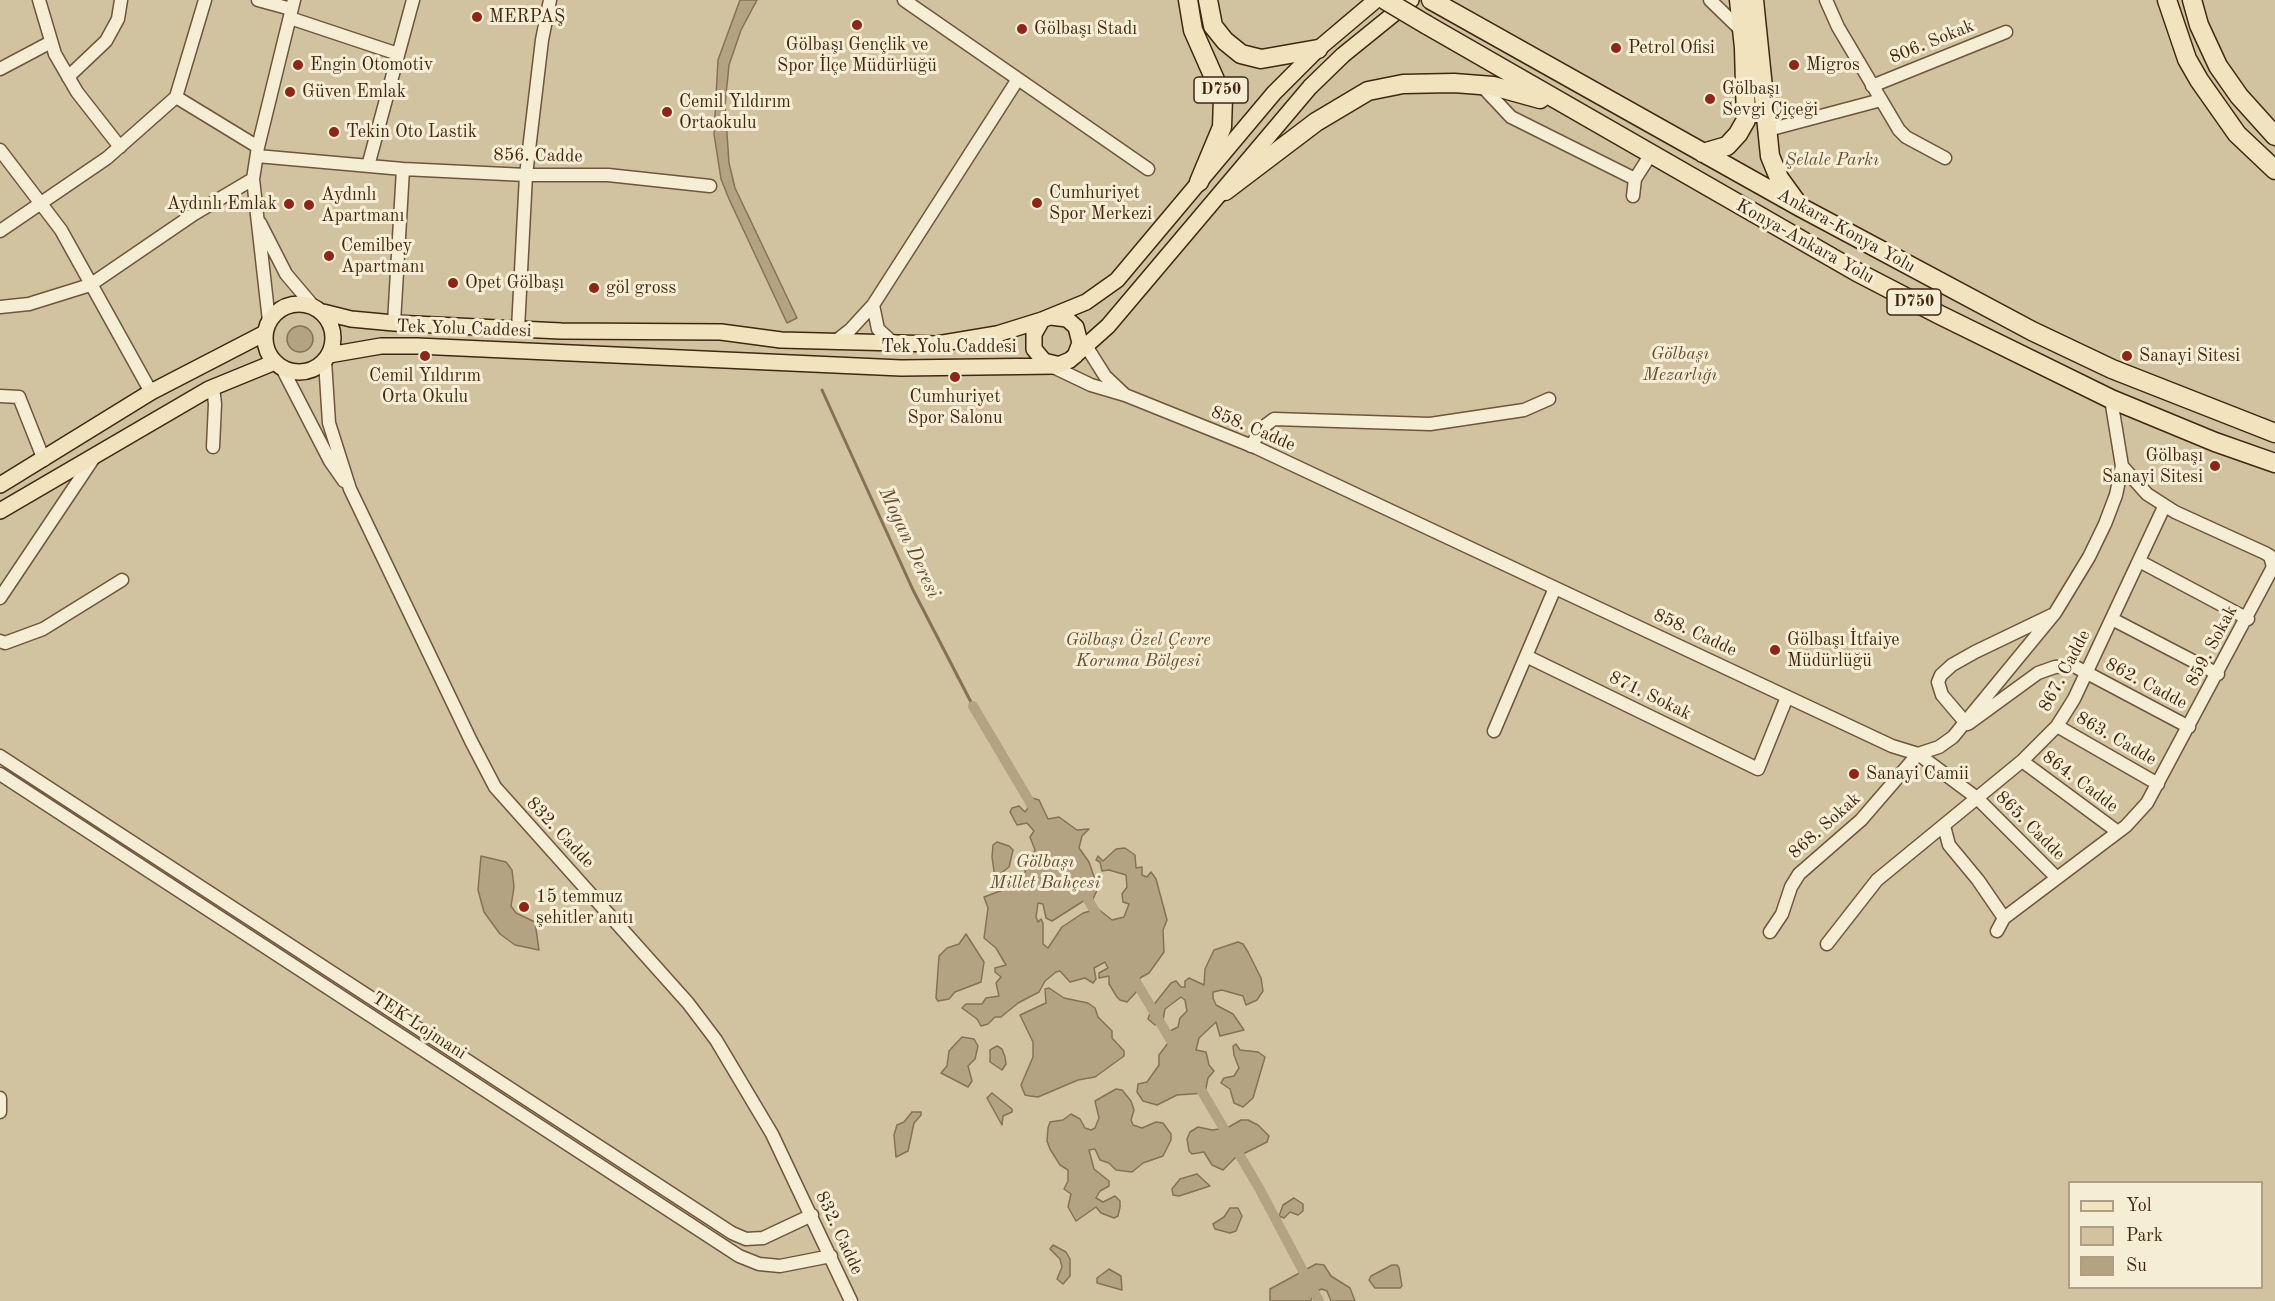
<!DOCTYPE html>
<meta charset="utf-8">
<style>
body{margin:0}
#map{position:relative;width:2275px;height:1301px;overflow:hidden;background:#f0e3bd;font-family:"Old Standard TT",serif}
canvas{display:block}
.legend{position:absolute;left:2068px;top:1181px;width:195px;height:108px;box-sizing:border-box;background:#f5edd4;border:2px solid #ad9e86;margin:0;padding:8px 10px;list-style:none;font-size:18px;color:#412710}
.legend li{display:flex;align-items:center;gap:12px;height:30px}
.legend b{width:30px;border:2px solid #ad9e86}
</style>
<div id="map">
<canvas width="2275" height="1301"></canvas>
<ul class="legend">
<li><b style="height:8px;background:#f0e3bd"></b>Yol</li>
<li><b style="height:16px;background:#d2c3a0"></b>Park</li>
<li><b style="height:16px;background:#b4a382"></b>Su</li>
</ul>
</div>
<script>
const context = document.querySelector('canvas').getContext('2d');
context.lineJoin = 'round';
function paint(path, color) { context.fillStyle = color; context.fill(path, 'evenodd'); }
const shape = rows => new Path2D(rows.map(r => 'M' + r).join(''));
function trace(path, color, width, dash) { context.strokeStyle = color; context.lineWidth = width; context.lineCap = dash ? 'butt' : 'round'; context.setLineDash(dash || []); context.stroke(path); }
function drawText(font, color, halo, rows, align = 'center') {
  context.font = font + ' "Old Standard TT",serif'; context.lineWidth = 6; context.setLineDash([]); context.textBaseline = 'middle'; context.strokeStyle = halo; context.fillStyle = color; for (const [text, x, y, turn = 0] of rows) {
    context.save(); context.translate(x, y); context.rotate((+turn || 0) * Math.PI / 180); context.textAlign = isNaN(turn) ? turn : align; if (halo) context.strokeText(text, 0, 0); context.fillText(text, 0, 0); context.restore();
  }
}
const green = shape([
 [0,0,2275,0,2275,1301,0,1301],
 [2070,1182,2262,1182,2262,1288,2070,1288]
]);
const water = shape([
 [740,0,757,0,741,30,729,65,725,105,729,163,735,188,797,318,787,323,729,199,721,179,714,134,718,60,740,0],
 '287 339a13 13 0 1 1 26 0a13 13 0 1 1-26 0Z',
 [1032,798,1039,800,1048,819,1059,817,1077,830,1089,829,1082,836,1079,848,1089,862,1098,888,1093,899,1085,900,1052,921,1046,918,1043,904,1038,903,1036,917,1038,922,1041,919,1043,923,1043,944,1048,948,1062,927,1083,913,1098,909,1112,920,1124,917,1129,904,1123,902,1122,894,1127,887,1126,875,1109,870,1102,871,1100,862,1096,860,1098,856,1103,861,1116,849,1125,848,1135,855,1136,868,1142,867,1142,875,1147,877,1151,872,1156,879,1167,920,1163,930,1164,952,1149,973,1140,978,1137,991,1127,1002,1120,1000,1117,997,1109,984,1109,976,1099,978,1099,973,1108,968,1105,962,1094,968,1096,979,1093,983,1085,978,1070,982,1060,971,1056,972,1045,981,1039,992,1018,1003,1001,1017,995,1017,988,1024,981,1026,977,1019,962,1008,966,1004,982,1004,986,998,999,996,996,983,1001,977,995,972,995,968,1006,965,996,948,984,938,988,908,984,897,1003,890,1025,872,1026,858,1031,857,1035,850,1030,837,1034,831,1027,823,1017,825,1010,812,1012,808,1019,806,1025,812,1028,808,1026,801,1032,798],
 [997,842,1009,846,1013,850,1009,867,995,878,992,857,993,845,997,842],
 [481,856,506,862,512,870,514,887,511,906,516,913,535,922,539,950,515,945,500,934,484,912,478,890,481,856],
 [966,934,984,962,981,982,955,992,949,999,938,1001,936,998,939,956,947,948,959,944,966,934],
 [1238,942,1243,944,1248,952,1261,978,1263,991,1257,1000,1246,1005,1243,996,1222,990,1213,992,1213,998,1216,1005,1233,1014,1244,1030,1220,1036,1216,1022,1199,1038,1196,1050,1206,1052,1209,1065,1214,1071,1208,1078,1205,1093,1177,1095,1157,1105,1143,1101,1137,1092,1138,1084,1147,1082,1159,1065,1159,1055,1168,1043,1170,1031,1178,1027,1180,1018,1187,1011,1185,1000,1181,997,1165,1009,1163,1020,1155,1025,1148,1019,1152,1007,1171,983,1176,981,1181,987,1185,987,1185,981,1189,978,1204,985,1205,969,1214,950,1238,942],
 [1049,988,1064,998,1088,1003,1095,1008,1098,1017,1112,1031,1112,1038,1124,1051,1124,1056,1095,1077,1078,1080,1038,1097,1030,1096,1025,1095,1021,1085,1033,1057,1033,1042,1020,1015,1046,1003,1045,989,1049,988],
 [962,1037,974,1039,978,1046,975,1059,968,1066,972,1081,968,1087,941,1073,947,1066,949,1051,962,1037],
 [1236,1044,1240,1050,1258,1052,1265,1057,1253,1098,1243,1107,1234,1103,1230,1089,1221,1083,1224,1078,1234,1076,1239,1068,1234,1055,1233,1046,1236,1044],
 [997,1046,1002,1049,1005,1057,1006,1064,1002,1070,990,1062,990,1050,997,1046],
 [1116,1089,1122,1090,1131,1101,1134,1110,1131,1120,1133,1125,1142,1128,1156,1122,1163,1123,1171,1134,1171,1140,1163,1156,1143,1163,1132,1172,1116,1170,1109,1163,1100,1160,1095,1149,1089,1150,1094,1169,1109,1181,1109,1186,1100,1191,1096,1198,1103,1202,1115,1196,1120,1201,1120,1207,1118,1216,1114,1218,1101,1213,1096,1207,1076,1221,1068,1207,1071,1194,1064,1189,1068,1181,1068,1170,1060,1165,1050,1149,1047,1141,1048,1128,1050,1122,1063,1120,1071,1114,1080,1119,1085,1128,1091,1130,1095,1128,1099,1118,1095,1101,1116,1089],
 [992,1093,1012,1109,1012,1112,1003,1116,1002,1125,987,1098,992,1093],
 [912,1112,921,1112,921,1115,914,1123,908,1151,896,1157,894,1135,897,1125,904,1122,912,1112],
 [1241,1120,1248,1120,1258,1125,1269,1136,1267,1142,1235,1158,1223,1170,1212,1165,1204,1152,1192,1154,1189,1151,1187,1139,1190,1132,1198,1127,1212,1130,1227,1128,1241,1120],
 [1197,1174,1210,1186,1179,1196,1173,1195,1172,1189,1180,1179,1197,1174],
 [1294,1198,1303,1204,1303,1211,1298,1215,1290,1212,1284,1218,1279,1216,1283,1205,1294,1198],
 [1230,1208,1238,1208,1242,1216,1236,1231,1230,1233,1215,1229,1213,1224,1224,1217,1230,1208],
 [1053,1245,1066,1252,1070,1259,1070,1276,1063,1284,1057,1279,1062,1267,1060,1259,1050,1249,1053,1245],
 [1316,1264,1324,1265,1331,1276,1350,1288,1355,1301,1331,1301,1327,1291,1322,1289,1317,1291,1310,1301,1270,1301,1270,1289,1316,1264],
 [1392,1265,1397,1265,1399,1268,1402,1286,1400,1288,1375,1288,1369,1280,1371,1276,1392,1265],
 [1109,1269,1121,1276,1122,1290,1097,1283,1097,1278,1109,1269]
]);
const stream = shape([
 [822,390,913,590,973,706]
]);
const canal = shape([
 [973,706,1034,809],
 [1082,889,1101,922],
 [1132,975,1176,1049],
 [1197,1083,1259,1188,1319,1301]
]);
const minor = shape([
 [39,0,55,54,77,92,120,147],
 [205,0,176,97,258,147],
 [258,0,291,9],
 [904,0,1148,169],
 [1710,0,1743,32],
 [1826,0,1838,27,1899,130,1906,137,1945,158],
 [290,18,398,54],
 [0,69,51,42],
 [68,77,106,41,118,19,121,0],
 [1480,84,1511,117,1635,179,1651,154],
 [1872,86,2006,32],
 [1768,130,1881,100],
 [0,150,61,230,151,392],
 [257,156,403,169,526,175,608,175,710,186],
 [368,166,413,0],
 [1633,196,1635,179],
 [260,223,286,274,314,307],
 [0,231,107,158,176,97],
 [873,305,1018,79],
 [0,307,29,304,90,285,194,214,253,179],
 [269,321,253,179,258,147,294,0],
 [394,323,403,169],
 [518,329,526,175,542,40,550,0],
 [836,341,850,330,873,305,878,329,891,341],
 [325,361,329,423,350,489,471,741,495,787,688,1003,716,1040,772,1134,851,1301],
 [1047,364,1091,385,1125,395,1105,376,1083,341],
 [282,368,330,461,344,481],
 [213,387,215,404,213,447],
 [1125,395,1257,448,1892,746,1918,754,1939,747,1953,737,2055,613,2089,557,2105,524,2116,495,2122,466],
 [0,396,19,397,44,460],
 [1251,446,1262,428,1274,419,1430,424,1524,410,1549,399],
 [2139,561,2248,619],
 [0,598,93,459],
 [2112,619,2218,674],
 [0,641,5,643,43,629,122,580],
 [1526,656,1758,769,1787,697],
 [1965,722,1942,695,1938,682,1941,675,1952,665,1975,652,2052,615],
 [1968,724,2038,673,2055,667,2074,666,2189,727],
 [2057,726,2158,784],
 [1494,731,1555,588],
 [0,756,732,1233,746,1239,763,1238,812,1215],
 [2022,761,2118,832],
 [0,774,739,1256,759,1264,780,1266,831,1256],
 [1944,826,1949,845,1978,880,2004,918],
 [1997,931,2004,918,2126,826,2147,803,2273,567,2270,556,2265,553,2175,512,2147,494,2122,466,2111,399],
 [1770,932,1782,914,1791,887,1799,874,1861,820,1918,754,1977,798,2057,878],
 [1827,944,1877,880,2022,761,2057,726,2074,699,2164,507],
 [0,1098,0,1112]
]);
const major = shape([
 '265 338a34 34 0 1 1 68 0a34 34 0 1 1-68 0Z',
 [323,312,351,319,394,323,561,331,721,332,781,340,937,344,997,334,1042,320,1086,302,1117,280,1274,93,1318,49,1376,0],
 [1051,317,1067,319,1076,327,1080,343,1075,356],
 [1042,320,1034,334,1034,349,1044,361,1056,364],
 [329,355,381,346,417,346,901,368,1056,366,1070,360,1108,326,1310,87,1343,55,1411,0],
 [0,485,151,392,265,333],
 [0,511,209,389,275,362]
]);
const highway = shape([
 [1188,0,1193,30,1223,98,1222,127,1199,182],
 [1208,0,1213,26,1225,41,1241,54,1261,59,1318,49],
 [1431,0,1800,207,2032,331,2112,369,2275,433],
 [1754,0,1770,156,1779,178,1795,200],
 [2167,0,2187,59,2199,80,2237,134,2275,170],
 [2192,0,2199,25,2218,66,2239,96,2275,136],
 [1427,25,1857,272,1940,315,2111,399,2215,442,2275,463],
 [1703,153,1727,146,1738,134,1746,120,1744,48,1739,0],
 [1225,191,1316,122,1368,91,1403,84,1454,83,1493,86,1540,99]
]);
const highwayBridge = shape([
 [1385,0,1427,25]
]);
const markers = [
 [477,17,6,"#8f2418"],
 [857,25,6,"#8f2418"],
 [1022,29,6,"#8f2418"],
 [1616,48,6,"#8f2418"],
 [298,65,6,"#8f2418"],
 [1794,65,6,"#8f2418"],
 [290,92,6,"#8f2418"],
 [1710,99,6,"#8f2418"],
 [667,112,6,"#8f2418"],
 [334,132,6,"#8f2418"],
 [1037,203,6,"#8f2418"],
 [289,204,6,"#8f2418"],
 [309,205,6,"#8f2418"],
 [329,256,6,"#8f2418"],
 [453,283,6,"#8f2418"],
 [594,288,6,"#8f2418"],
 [425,356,6,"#8f2418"],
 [2127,356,6,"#8f2418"],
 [955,377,6,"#8f2418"],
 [2215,466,6,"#8f2418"],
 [1775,650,6,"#8f2418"],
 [1854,774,6,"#8f2418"],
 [524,907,6,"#8f2418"]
];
const shields = [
 [1221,90,54],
 [1914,302,54]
];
const shieldNames = [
 ["D750",1221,90],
 ["D750",1914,302]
];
const poiNames = [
 ["MERPAŞ",489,17],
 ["Gölbaşı Stadı",1034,29],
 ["Gölbaşı Gençlik ve",857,45,"center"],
 ["Spor İlçe Müdürlüğü",857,66,"center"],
 ["Petrol Ofisi",1628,48],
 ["Engin Otomotiv",310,65],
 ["Migros",1806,65],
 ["Gölbaşı",1722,89],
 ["Sevgi Çiçeği",1722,110],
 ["Güven Emlak",302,92],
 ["Cemil Yıldırım",679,102],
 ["Ortaokulu",679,123],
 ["Tekin Oto Lastik",346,132],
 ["Cumhuriyet",1049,193],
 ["Spor Merkezi",1049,214],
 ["Aydınlı",321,195],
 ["Apartmanı",321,216],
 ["Aydınlı Emlak",277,204,"right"],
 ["Cemilbey",341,246],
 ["Apartmanı",341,267],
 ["Opet Gölbaşı",465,283],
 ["göl gross",606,288],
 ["Sanayi Sitesi",2139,356],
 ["Cemil Yıldırım",425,376,"center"],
 ["Orta Okulu",425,397,"center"],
 ["Cumhuriyet",955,397,"center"],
 ["Spor Salonu",955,418,"center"],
 ["Gölbaşı",2203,456,"right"],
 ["Sanayi Sitesi",2203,477,"right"],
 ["Gölbaşı İtfaiye",1787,640],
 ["Müdürlüğü",1787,661],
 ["Sanayi Camii",1866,774],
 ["15 temmuz",536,897],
 ["şehitler anıtı",536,918]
];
const streetNames = [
 ["806. Sokak",1932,42,-22],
 ["856. Cadde",538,156,1],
 ["Ankara-Konya Yolu",1846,231,29],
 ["Konya-Ankara Yolu",1805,242,29],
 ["Tek Yolu Caddesi",464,329,2],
 ["Tek Yolu Caddesi",949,347],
 ["858. Cadde",1253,429,23],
 ["858. Cadde",1695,633,25],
 ["859. Sokak",2212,646,-62],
 ["867. Cadde",2065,671,-62],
 ["862. Cadde",2146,684,28],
 ["871. Sokak",1650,696,26],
 ["863. Cadde",2116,739,30],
 ["864. Cadde",2080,782,37],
 ["868. Sokak",1825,826,-42],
 ["865. Cadde",2030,826,45],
 ["832. Cadde",560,833,47],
 ["TEK Lojmani",419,1026,33],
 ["832. Cadde",839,1233,65]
];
const parkNames = [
 ["Şelale Parkı",1832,160],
 ["Gölbaşı",1680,354],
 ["Mezarlığı",1680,375],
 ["Gölbaşı Özel Çevre",1138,640],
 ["Koruma Bölgesi",1138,661],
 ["Gölbaşı",1045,862],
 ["Millet Bahçesi",1045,883]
];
const waterNames = [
 ["Mogan Deresi",909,543,65]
];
paint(green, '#d2c3a0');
paint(water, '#b4a382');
trace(water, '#867154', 1.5);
trace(stream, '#867154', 3);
trace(canal, '#b4a382', 10);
trace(minor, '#6d563b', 15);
trace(major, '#412710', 18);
trace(highway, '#412710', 21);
trace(minor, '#f5edd4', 12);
trace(major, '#f0e3bd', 15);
trace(highway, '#f0e3bd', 18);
trace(highwayBridge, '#412710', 21, []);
trace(highwayBridge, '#f0e3bd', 18);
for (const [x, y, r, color] of markers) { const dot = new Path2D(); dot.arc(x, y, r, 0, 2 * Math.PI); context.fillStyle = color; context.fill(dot); trace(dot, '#f5edd4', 2); }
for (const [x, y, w] of shields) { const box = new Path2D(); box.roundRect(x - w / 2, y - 13, w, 26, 4.5); context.fillStyle = '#f5edd4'; context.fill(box); trace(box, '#412710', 1.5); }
drawText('bold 16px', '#412710', null, shieldNames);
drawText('18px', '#412710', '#f5edd4', poiNames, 'left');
drawText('18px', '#412710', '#f5edd4', streetNames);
drawText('italic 18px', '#654e34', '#f5edd4', parkNames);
drawText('italic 20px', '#644c32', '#f5edd4', waterNames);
</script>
